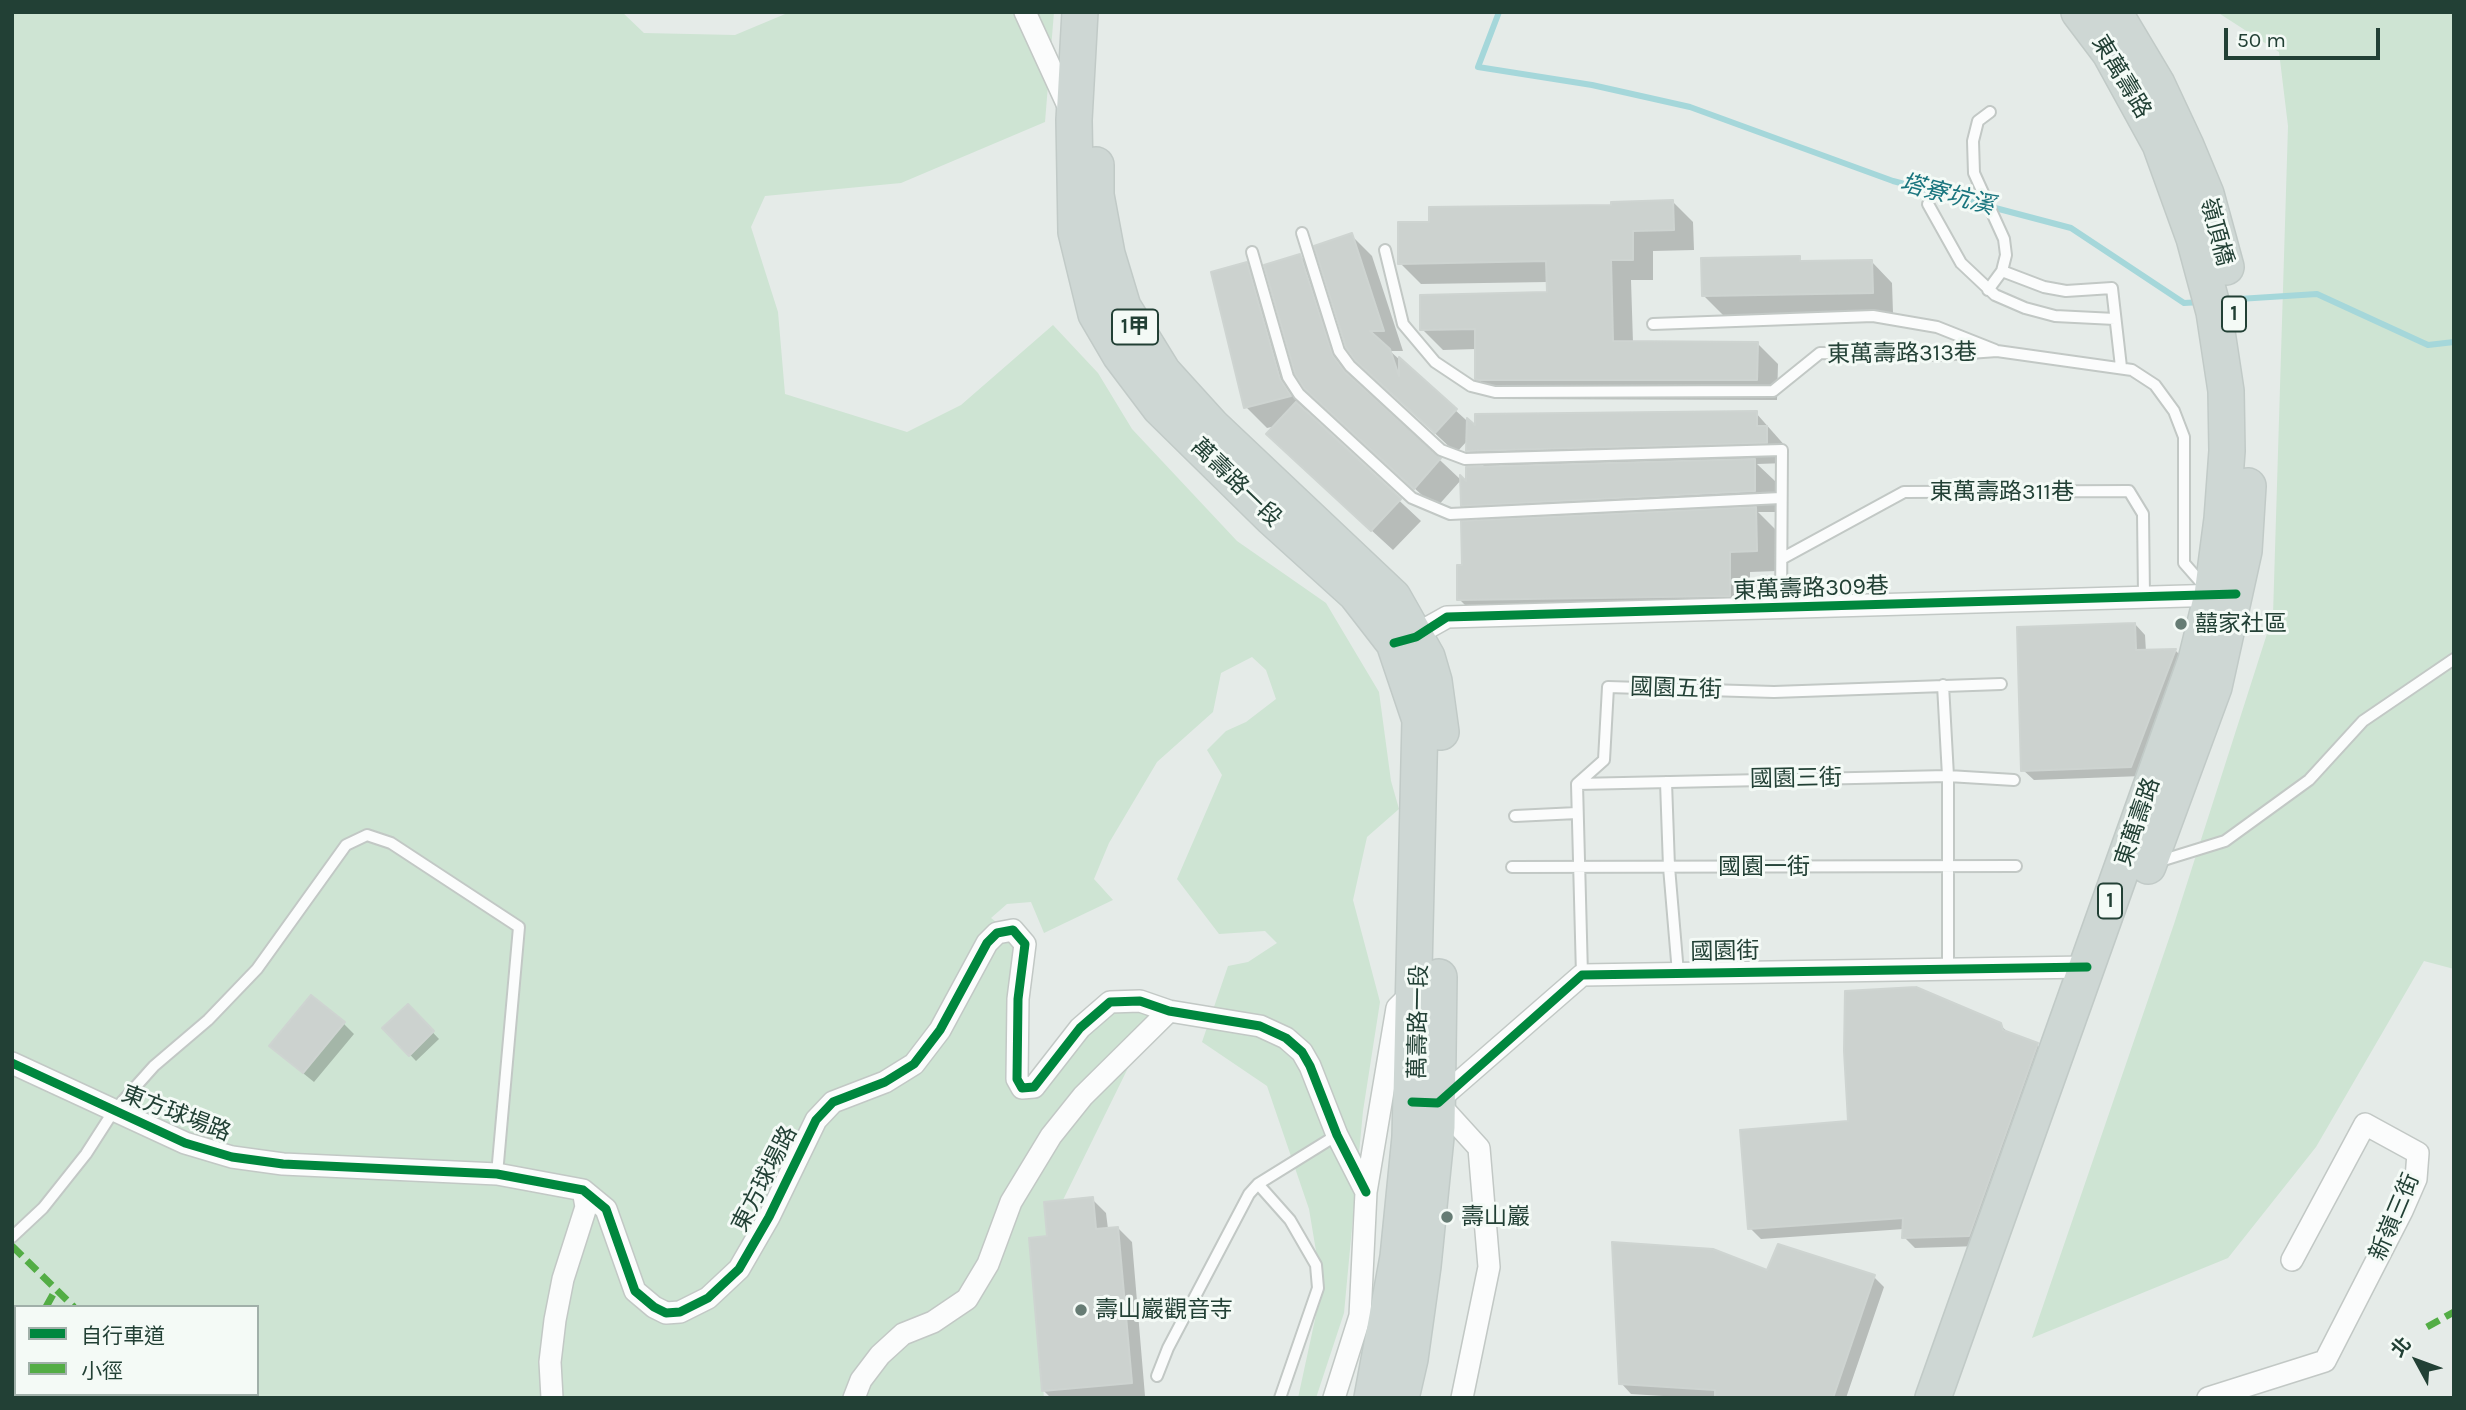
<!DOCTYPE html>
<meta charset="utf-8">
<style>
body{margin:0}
#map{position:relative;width:2466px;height:1410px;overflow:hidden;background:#e5ebe8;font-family:Karla,"Noto Sans TC",sans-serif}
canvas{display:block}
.frame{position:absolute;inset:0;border:14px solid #224035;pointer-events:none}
.legend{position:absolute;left:14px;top:1305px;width:245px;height:91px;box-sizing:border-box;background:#f4faf6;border:2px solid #a0b0a9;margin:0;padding:9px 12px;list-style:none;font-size:21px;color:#224035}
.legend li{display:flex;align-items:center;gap:14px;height:35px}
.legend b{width:35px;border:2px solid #a0b0a9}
.north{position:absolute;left:2382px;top:1326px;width:70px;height:70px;-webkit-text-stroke:5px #f4faf6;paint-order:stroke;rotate:311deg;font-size:19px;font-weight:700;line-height:28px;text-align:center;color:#224035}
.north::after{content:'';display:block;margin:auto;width:24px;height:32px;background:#224035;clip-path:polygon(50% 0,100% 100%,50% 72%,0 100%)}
.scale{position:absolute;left:2224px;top:28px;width:156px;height:32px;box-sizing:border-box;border:4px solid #224035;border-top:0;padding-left:9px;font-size:21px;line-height:24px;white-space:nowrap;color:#224035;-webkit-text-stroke:5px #f4faf6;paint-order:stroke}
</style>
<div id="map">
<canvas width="2466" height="1410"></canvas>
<div class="frame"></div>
<ul class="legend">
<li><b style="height:9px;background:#00873e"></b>自行車道</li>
<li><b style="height:9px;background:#53ad45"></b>小徑</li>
</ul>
<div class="north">北</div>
<div class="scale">50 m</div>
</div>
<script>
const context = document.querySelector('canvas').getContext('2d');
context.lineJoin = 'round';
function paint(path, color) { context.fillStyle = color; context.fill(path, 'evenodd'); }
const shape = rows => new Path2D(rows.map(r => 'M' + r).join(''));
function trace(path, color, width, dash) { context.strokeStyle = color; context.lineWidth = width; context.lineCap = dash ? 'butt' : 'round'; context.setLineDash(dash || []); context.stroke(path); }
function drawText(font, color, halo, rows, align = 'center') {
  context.font = font + ' Karla,"Noto Sans TC",sans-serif'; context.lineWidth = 6; context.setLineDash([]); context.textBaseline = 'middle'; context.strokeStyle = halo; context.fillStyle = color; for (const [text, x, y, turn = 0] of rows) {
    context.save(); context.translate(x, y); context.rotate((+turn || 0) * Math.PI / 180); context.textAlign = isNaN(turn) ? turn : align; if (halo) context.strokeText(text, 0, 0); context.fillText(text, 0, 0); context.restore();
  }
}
const green = shape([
 [12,12,622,12,644,33,735,35,790,12,1054,12,1045,122,901,183,765,196,751,227,778,312,785,394,907,432,961,405,1053,325,1098,373,1132,429,1237,541,1326,603,1379,692,1391,781,1399,809,1367,837,1353,900,1380,1002,1363,1111,1344,1313,1316,1398,1298,1398,1322,1287,1309,1209,1267,1086,1202,1042,1228,966,1248,962,1277,943,1265,931,1219,934,1177,879,1222,775,1207,750,1226,731,1246,722,1276,699,1266,670,1252,657,1221,673,1213,712,1157,762,1109,843,1094,879,1113,900,1044,933,1031,902,1007,904,991,918,1005,929,1020,935,1022,1088,1096,1011,1158,1007,1063,1200,1044,1202,1047,1236,1029,1238,1044,1398,12,1398],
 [16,1307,257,1307,257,1394,16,1394],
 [2217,12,2454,12,2454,969,2424,961,2316,1147,2228,1258,2032,1338,2174,924,2273,615,2288,126,2279,52]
]);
const shadow = shape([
 [1672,201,1693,222,1694,250,1653,251,1653,280,1631,280,1633,343,1757,343,1778,364,1777,400,1498,399,1477,378,1477,349,1443,350,1422,329,1549,294,1548,282,1421,284,1400,263,1431,224],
 [1351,235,1372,256,1403,351,1390,351,1476,429,1756,413,1787,448,1787,463,1757,464,1775,481,1775,512,1758,512,1776,530,1777,571,1750,572,1750,616,1480,620,1459,599,1463,566,1480,522,1462,505,1468,485,1486,468,1468,450,1468,440,1456,453,1379,381],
 [1300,256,1321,277,1353,378,1461,480,1436,508,1328,409],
 [1799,258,1804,263,1872,262,1892,283,1893,313,1724,316,1703,295],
 [1246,264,1267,285,1301,402,1311,418,1421,521,1393,550,1289,455,1276,426,1267,428,1246,407],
 [2135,624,2145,635,2146,652,2176,651,2186,661,2142,776,2034,780,2023,770],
 [408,1006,439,1039,416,1061,385,1028],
 [344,1024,354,1034,314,1082,282,1056],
 [2000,1025,2010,1034,2037,1045,2048,1056,1980,1246,1915,1248,1904,1237,1904,1229,1761,1239,1750,1228,1850,1122],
 [1092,1199,1106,1213,1108,1229,1118,1228,1132,1242,1145,1396,1051,1398,1044,1391,1048,1237],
 [1768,1273,1874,1277,1884,1287,1846,1398,1695,1398,1631,1394,1621,1383]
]);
const stream = shape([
 [1499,12,1478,67,1592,85,1690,107,1893,181,2071,228,2184,303,2201,302],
 [2223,300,2317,294,2428,345,2454,342]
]);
const building = shape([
 [1673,200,1674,230,1633,231,1633,260,1611,260,1613,341,1758,342,1757,380,1478,380,1475,379,1475,329,1420,330,1420,295,1547,292,1546,261,1398,264,1398,222,1429,222,1429,207,1611,205,1611,202,1673,200],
 [1352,233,1384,331,1370,331,1390,349,1399,376,1399,357,1457,409,1435,433,1356,361,1346,347,1314,246,1352,233],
 [1300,254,1333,356,1345,372,1441,458,1414,489,1305,389,1295,374,1264,265,1300,254],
 [1800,256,1800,261,1872,260,1873,293,1702,296,1701,258,1800,256],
 [1247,262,1280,379,1291,396,1244,408,1211,272,1247,262],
 [1296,402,1401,499,1371,531,1266,434,1296,402],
 [1757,411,1757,426,1767,426,1767,443,1466,451,1467,418,1475,425,1475,414,1757,411],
 [1755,459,1755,491,1461,506,1460,475,1466,481,1466,467,1755,459],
 [1756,507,1757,551,1730,552,1730,596,1457,600,1457,565,1462,565,1461,521,1756,507],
 [2135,623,2136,650,2176,649,2131,767,2021,771,2017,627,2135,623],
 [1916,987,2001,1023,2003,1030,2038,1043,1969,1236,1902,1238,1903,1218,1748,1229,1740,1130,1848,1121,1844,1051,1845,991,1916,987],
 [311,995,345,1022,303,1073,269,1046,311,995],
 [408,1004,434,1031,409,1056,382,1028,408,1004],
 [1093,1197,1096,1229,1118,1227,1132,1383,1042,1391,1029,1238,1047,1236,1044,1202,1093,1197],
 [1612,1242,1713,1249,1767,1270,1778,1244,1875,1275,1833,1398,1715,1398,1715,1390,1619,1384,1612,1242]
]);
const lane = shape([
 [1928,204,1961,263,1995,295,2025,308,2055,316,2115,319],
 [1302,233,1339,351,1350,366,1441,450,1465,459,1782,450,1781,610],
 [1385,250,1403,324,1435,362,1471,386,1495,392,1773,391,1820,353,1941,355,1997,351,2132,370,2155,385,2174,411,2184,437,2184,563,2205,587],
 [1252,252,1288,377,1299,394,1412,498,1450,514,1781,498],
 [2002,271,2044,287,2066,291,2112,288,2121,367],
 [1988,290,2002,271,2006,255,2004,239,1974,173,1973,141,1978,121,1990,112],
 [1653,324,1873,316,1937,327,1995,350],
 [1783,558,1904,492,2129,491,2143,514,2144,595],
 [1943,685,1948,776,1948,969],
 [1666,782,1669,867,1678,973],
 [1577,784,1948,776,2014,780],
 [1515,816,1577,813],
 [2157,862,2225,841,2309,780,2363,721,2454,659],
 [1512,867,2016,866],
 [1582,975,1577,784,1604,760,1608,687,1774,692,2001,684],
 [1258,1184,1290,1220,1316,1265,1318,1288,1280,1398],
 [12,1237,43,1208,86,1154,113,1112,154,1066,208,1020,257,969,346,845,367,835,391,843,519,927,497,1174],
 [1157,1376,1168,1348,1249,1194,1258,1184,1337,1135]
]);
const street = shape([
 [1025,12,1069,108],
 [1406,640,1447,617,2222,595],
 [12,1063,185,1143,232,1157,283,1164,497,1174,583,1190,606,1209,635,1291,654,1307,666,1313,680,1312,708,1298,739,1269,769,1217,816,1120,833,1102,885,1082,914,1064,940,1030,987,943,997,933,1013,930,1025,944,1018,999,1017,1079,1022,1088,1034,1087,1080,1028,1110,1002,1140,1001,1169,1011,1260,1026,1286,1038,1302,1052,1310,1066,1337,1135,1366,1192],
 [1435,1103,1582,975,2087,967],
 [1438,1103,1479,1148,1489,1267,1462,1398],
 [552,1398,550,1362,555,1320,563,1279,586,1207,583,1190],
 [854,1398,861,1380,880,1355,903,1334,933,1322,967,1299,988,1264,1011,1202,1051,1136,1083,1096,1169,1011],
 [1334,1398,1360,1316,1366,1192,1397,1008,1409,996],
 [2208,1398,2325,1361,2402,1211,2416,1179,2418,1153,2365,1124,2292,1260]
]);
const primary = shape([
 [1080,12,1074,120,1076,232,1096,314,1120,355,1160,408,1272,518,1356,594,1394,643,1420,720,1410,1137,1398,1257,1372,1398],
 [2114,12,2157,84,2186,146,2206,194,2226,267],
 [1096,165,1096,195,1107,254,1123,307,1163,372,1212,426,1393,597,1427,657,1434,681,1441,732],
 [2148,866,2214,687,2244,551,2248,486],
 [1401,1398,1410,1359,1423,1266,1437,1127,1439,977],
 [1933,1398,2196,660,2212,595,2222,519,2227,451,2226,391,2214,312,2194,238,2160,144,2110,53,2079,12]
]);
const quiet = shape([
 [12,1246,74,1307],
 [46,1307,56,1289],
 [2427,1327,2454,1312],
 [12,1368,16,1365],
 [81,1398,81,1394]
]);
const cycleway = shape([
 [1394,643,1416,637,1447,617,2236,594],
 [12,1063,185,1143,232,1157,283,1164,497,1174,583,1190,606,1209,635,1291,654,1307,666,1313,680,1312,708,1298,739,1269,769,1217,816,1120,833,1102,885,1082,914,1064,940,1030,987,943,997,933,1013,930,1025,944,1018,999,1017,1079,1022,1088,1034,1087,1080,1028,1110,1002,1140,1001,1169,1011,1260,1026,1286,1038,1302,1052,1310,1066,1337,1135,1366,1192],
 [1412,1102,1438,1103,1582,975,2087,967]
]);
const markers = [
 [2181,624,7,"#667c74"],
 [1447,1217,7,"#667c74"],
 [1081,1310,7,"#667c74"]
];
const shields = [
 [2234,314,24],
 [1135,327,46],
 [2110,901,24]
];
const shieldNames = [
 ["1",2234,314],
 ["1甲",1135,327],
 ["1",2110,901]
];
const streetNames = [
 ["東萬壽路",2121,77,59],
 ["嶺頂橋",2216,232,75],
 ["東萬壽路313巷",1902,354,-1],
 ["萬壽路一段",1236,483,44],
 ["東萬壽路311巷",2002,492],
 ["東萬壽路309巷",1811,589,-2],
 ["國園五街",1676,689,2],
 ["國園三街",1796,779,-1],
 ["東萬壽路",2138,822,-71],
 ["國園一街",1764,867],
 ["國園街",1725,952,-1],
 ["萬壽路一段",1419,1022,-89],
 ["東方球場路",176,1114,21],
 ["東方球場路",765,1179,-63],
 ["新嶺三街",2395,1217,-67]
];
const poiNames = [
 ["囍家社區",2195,624],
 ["壽山巖",1461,1217],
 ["壽山巖觀音寺",1095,1310]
];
const waterNames = [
 ["塔寮坑溪",1947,195,15]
];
paint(green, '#cee4d3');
paint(shadow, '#0003');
trace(stream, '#a5d7da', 6);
paint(building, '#ccd2cf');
trace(building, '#ced4d1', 2);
trace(lane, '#c2c8c5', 14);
trace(street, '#c2c8c5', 24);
trace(primary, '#c1cac7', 38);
trace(lane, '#fbfcfc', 10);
trace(street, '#fbfcfc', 21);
trace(primary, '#ced7d4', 35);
trace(quiet, '#53ad45', 7, [14, 7]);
trace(cycleway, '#00873e', 9);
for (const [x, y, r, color] of markers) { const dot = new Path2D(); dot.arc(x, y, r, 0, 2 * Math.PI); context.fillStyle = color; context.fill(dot); trace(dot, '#f4faf6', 2.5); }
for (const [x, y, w] of shields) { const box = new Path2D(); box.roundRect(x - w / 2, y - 17.5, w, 35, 5); context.fillStyle = '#f4faf6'; context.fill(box); trace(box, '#224035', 2); }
drawText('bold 21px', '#224035', null, shieldNames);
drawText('23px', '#224035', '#f4faf6', streetNames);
drawText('23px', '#224035', '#f4faf6', poiNames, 'left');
drawText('italic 24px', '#19757e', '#f4faf6', waterNames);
</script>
